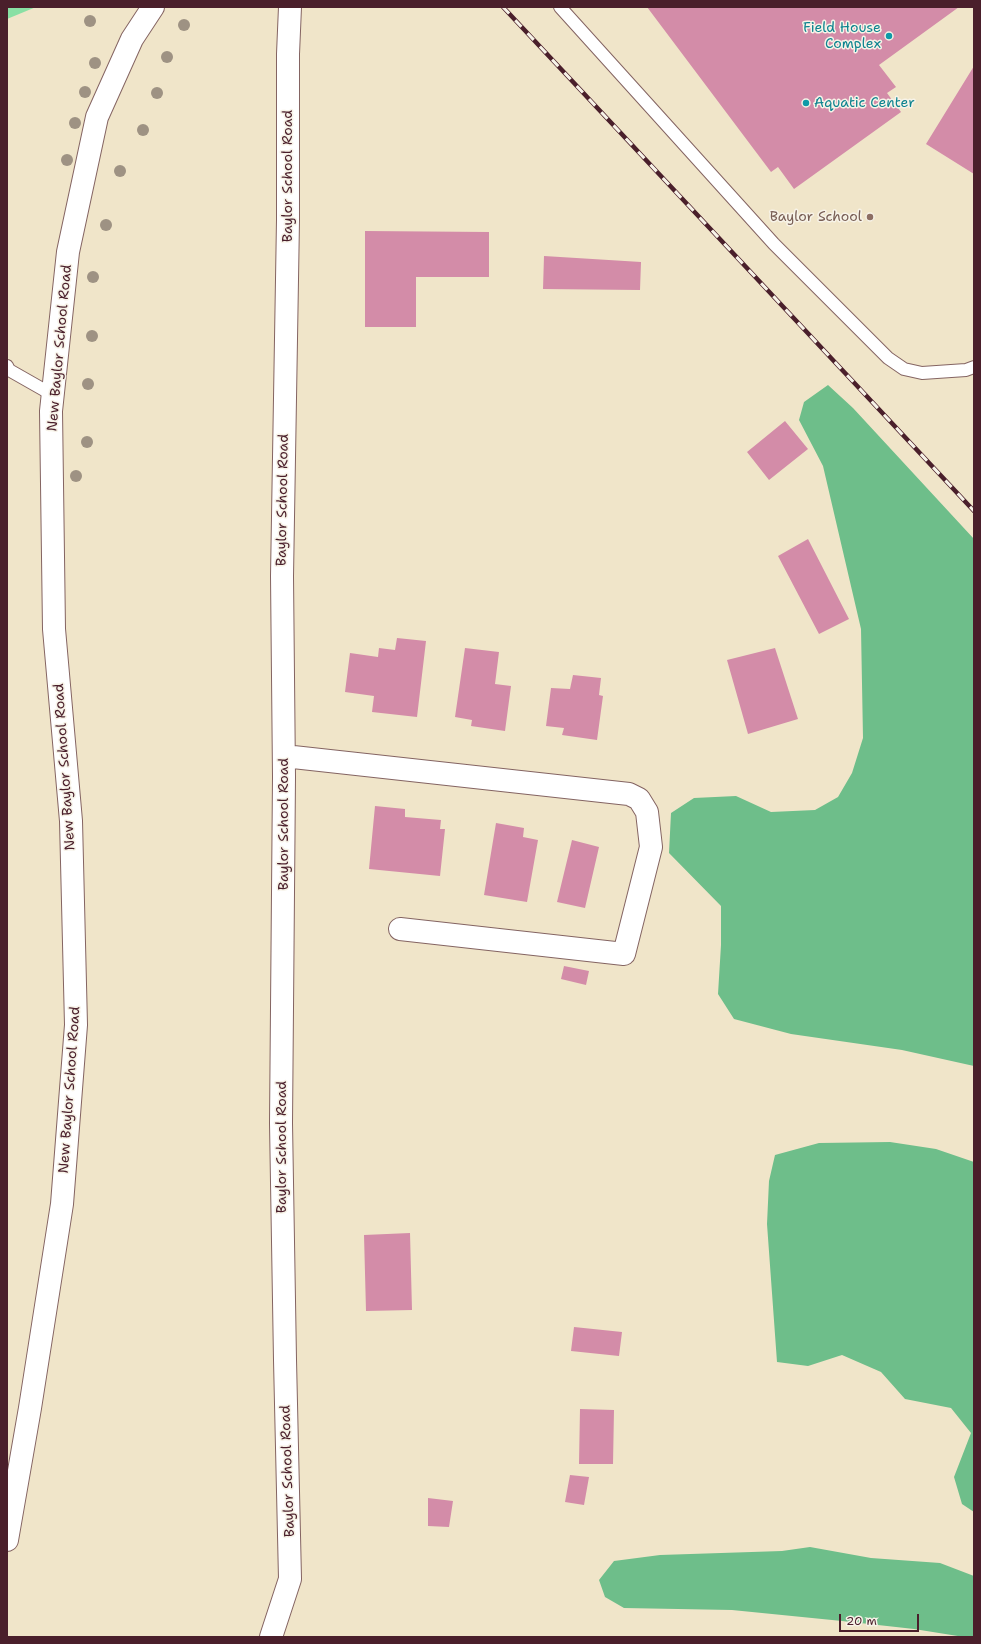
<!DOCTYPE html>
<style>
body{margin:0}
#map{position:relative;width:981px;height:1644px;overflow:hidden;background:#f0e5c9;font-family:"Shantell Sans",sans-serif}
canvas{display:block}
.frame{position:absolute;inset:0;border:8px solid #4a1f2b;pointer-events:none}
.scale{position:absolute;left:839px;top:1614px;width:80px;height:18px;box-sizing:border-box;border:2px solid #4a1f2b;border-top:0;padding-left:5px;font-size:12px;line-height:14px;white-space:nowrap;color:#4a1f2b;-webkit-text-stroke:3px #f7f3e8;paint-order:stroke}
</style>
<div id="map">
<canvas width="981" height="1644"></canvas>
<div class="frame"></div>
<div class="scale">20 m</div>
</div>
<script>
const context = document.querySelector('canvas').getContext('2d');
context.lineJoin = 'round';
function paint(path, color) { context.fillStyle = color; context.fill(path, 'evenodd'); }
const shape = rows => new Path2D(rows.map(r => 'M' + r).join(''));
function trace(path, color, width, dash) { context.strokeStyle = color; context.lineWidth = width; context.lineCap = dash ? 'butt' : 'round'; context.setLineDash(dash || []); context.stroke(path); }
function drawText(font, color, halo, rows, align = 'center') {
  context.font = font + ' "Shantell Sans",sans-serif'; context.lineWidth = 3; context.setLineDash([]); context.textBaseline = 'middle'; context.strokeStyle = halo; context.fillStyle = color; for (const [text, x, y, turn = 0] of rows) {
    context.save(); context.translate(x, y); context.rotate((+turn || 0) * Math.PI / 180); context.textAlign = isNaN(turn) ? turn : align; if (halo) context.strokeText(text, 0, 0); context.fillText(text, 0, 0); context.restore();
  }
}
const green = shape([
 [7,7,36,7,7,19]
]);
const forest = shape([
 [828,385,853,408,974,539,974,1066,902,1050,791,1034,734,1019,718,994,721,945,721,906,669,853,671,813,694,798,736,796,771,812,815,810,838,797,852,773,863,738,861,629,823,466,799,420,804,402],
 [890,1142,936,1149,974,1162,974,1512,962,1504,954,1477,971,1433,951,1408,905,1399,881,1372,842,1355,808,1366,777,1362,767,1224,769,1181,775,1155,819,1143],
 [810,1547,871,1558,940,1563,974,1576,974,1637,964,1637,914,1629,842,1621,732,1610,624,1608,605,1597,599,1580,614,1561,660,1555,782,1551]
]);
const building = shape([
 [647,7,959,7,879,65,896,87,887,93,901,112,794,189,778,167,771,172],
 [974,66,974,174,926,144],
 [365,231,489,232,489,277,416,277,416,327,365,327],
 [544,256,641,262,640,290,543,289],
 [785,421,808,449,769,480,747,452],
 [808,539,849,619,819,634,778,556],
 [397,638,426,641,417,717,372,712,374,696,345,692,350,653,378,657,379,648,395,650],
 [465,648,499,652,495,684,511,686,505,731,471,726,472,720,455,717],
 [775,648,798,719,748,734,727,660],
 [573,675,601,678,599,695,603,696,597,740,562,735,564,728,546,726,551,688,570,689],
 [375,806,405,809,405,817,441,820,440,829,445,829,440,876,369,869],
 [496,823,524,828,523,837,538,840,527,902,484,895],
 [572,840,599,847,585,908,557,902],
 [564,966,589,971,586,985,561,979],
 [410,1233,412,1310,366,1311,364,1235],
 [574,1327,622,1332,619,1356,571,1351],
 [580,1409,614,1410,613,1464,579,1464],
 [570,1475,589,1477,584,1505,565,1502],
 [428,1498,453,1501,449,1527,428,1526]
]);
const lane = shape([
 [560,7,774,244,888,358,904,369,922,373,966,370,974,367],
 [7,366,9,370,53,395]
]);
const street = shape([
 [284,756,629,794,639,799,647,812,651,847,624,954,400,929],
 [7,1540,30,1408,62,1204,76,1025,71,821,54,629,51,411,68,252,97,117,132,39,153,7],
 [271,1637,290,1579,285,1360,281,1123,284,777,282,576,288,220,288,54,290,7]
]);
const rail = shape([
 [503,7,974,511]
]);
const trees = [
 [90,21],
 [184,25],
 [167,57],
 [95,63],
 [85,92],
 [157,93],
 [75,123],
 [143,130],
 [67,160],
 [120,171],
 [106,225],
 [93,277],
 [92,336],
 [88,384],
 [87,442],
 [76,476]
];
const markers = [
 [889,36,4,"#0f9aa8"],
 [806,103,4,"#0f9aa8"],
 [870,217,4,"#8d6e63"]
];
const cultureNames = [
 ["Field House",881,28],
 ["Complex",881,44],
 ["Aquatic Center",814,103,"left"]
];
const streetNames = [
 ["Baylor School Road",288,176,-90],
 ["New Baylor School Road",60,348,-85],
 ["Baylor School Road",283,500,-89],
 ["New Baylor School Road",65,767,-94],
 ["Baylor School Road",284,824,-90],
 ["New Baylor School Road",70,1090,-86],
 ["Baylor School Road",282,1147,-90],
 ["Baylor School Road",288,1471,-92]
];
const educationNames = [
 ["Baylor School",862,217]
];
paint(green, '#89e0a4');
paint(forest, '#6ebe8a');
paint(building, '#d38ca8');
trace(lane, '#846462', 14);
trace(street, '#846462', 24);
trace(lane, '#fff', 12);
trace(street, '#fff', 22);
trace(rail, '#4a1f2b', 4.5);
trace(rail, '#f7f3e8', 3, [9]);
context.fillStyle = '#9e9283';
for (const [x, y] of trees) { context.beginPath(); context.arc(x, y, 6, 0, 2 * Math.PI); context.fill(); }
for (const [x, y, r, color] of markers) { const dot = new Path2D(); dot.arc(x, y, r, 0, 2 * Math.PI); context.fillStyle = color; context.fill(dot); trace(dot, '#f7f3e8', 1.5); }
drawText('14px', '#0d838f', '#f7f3e8', cultureNames, 'right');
drawText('14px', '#4a1f2b', '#f7f3e8', streetNames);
drawText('14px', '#785e54', '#f7f3e8', educationNames, 'right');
</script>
